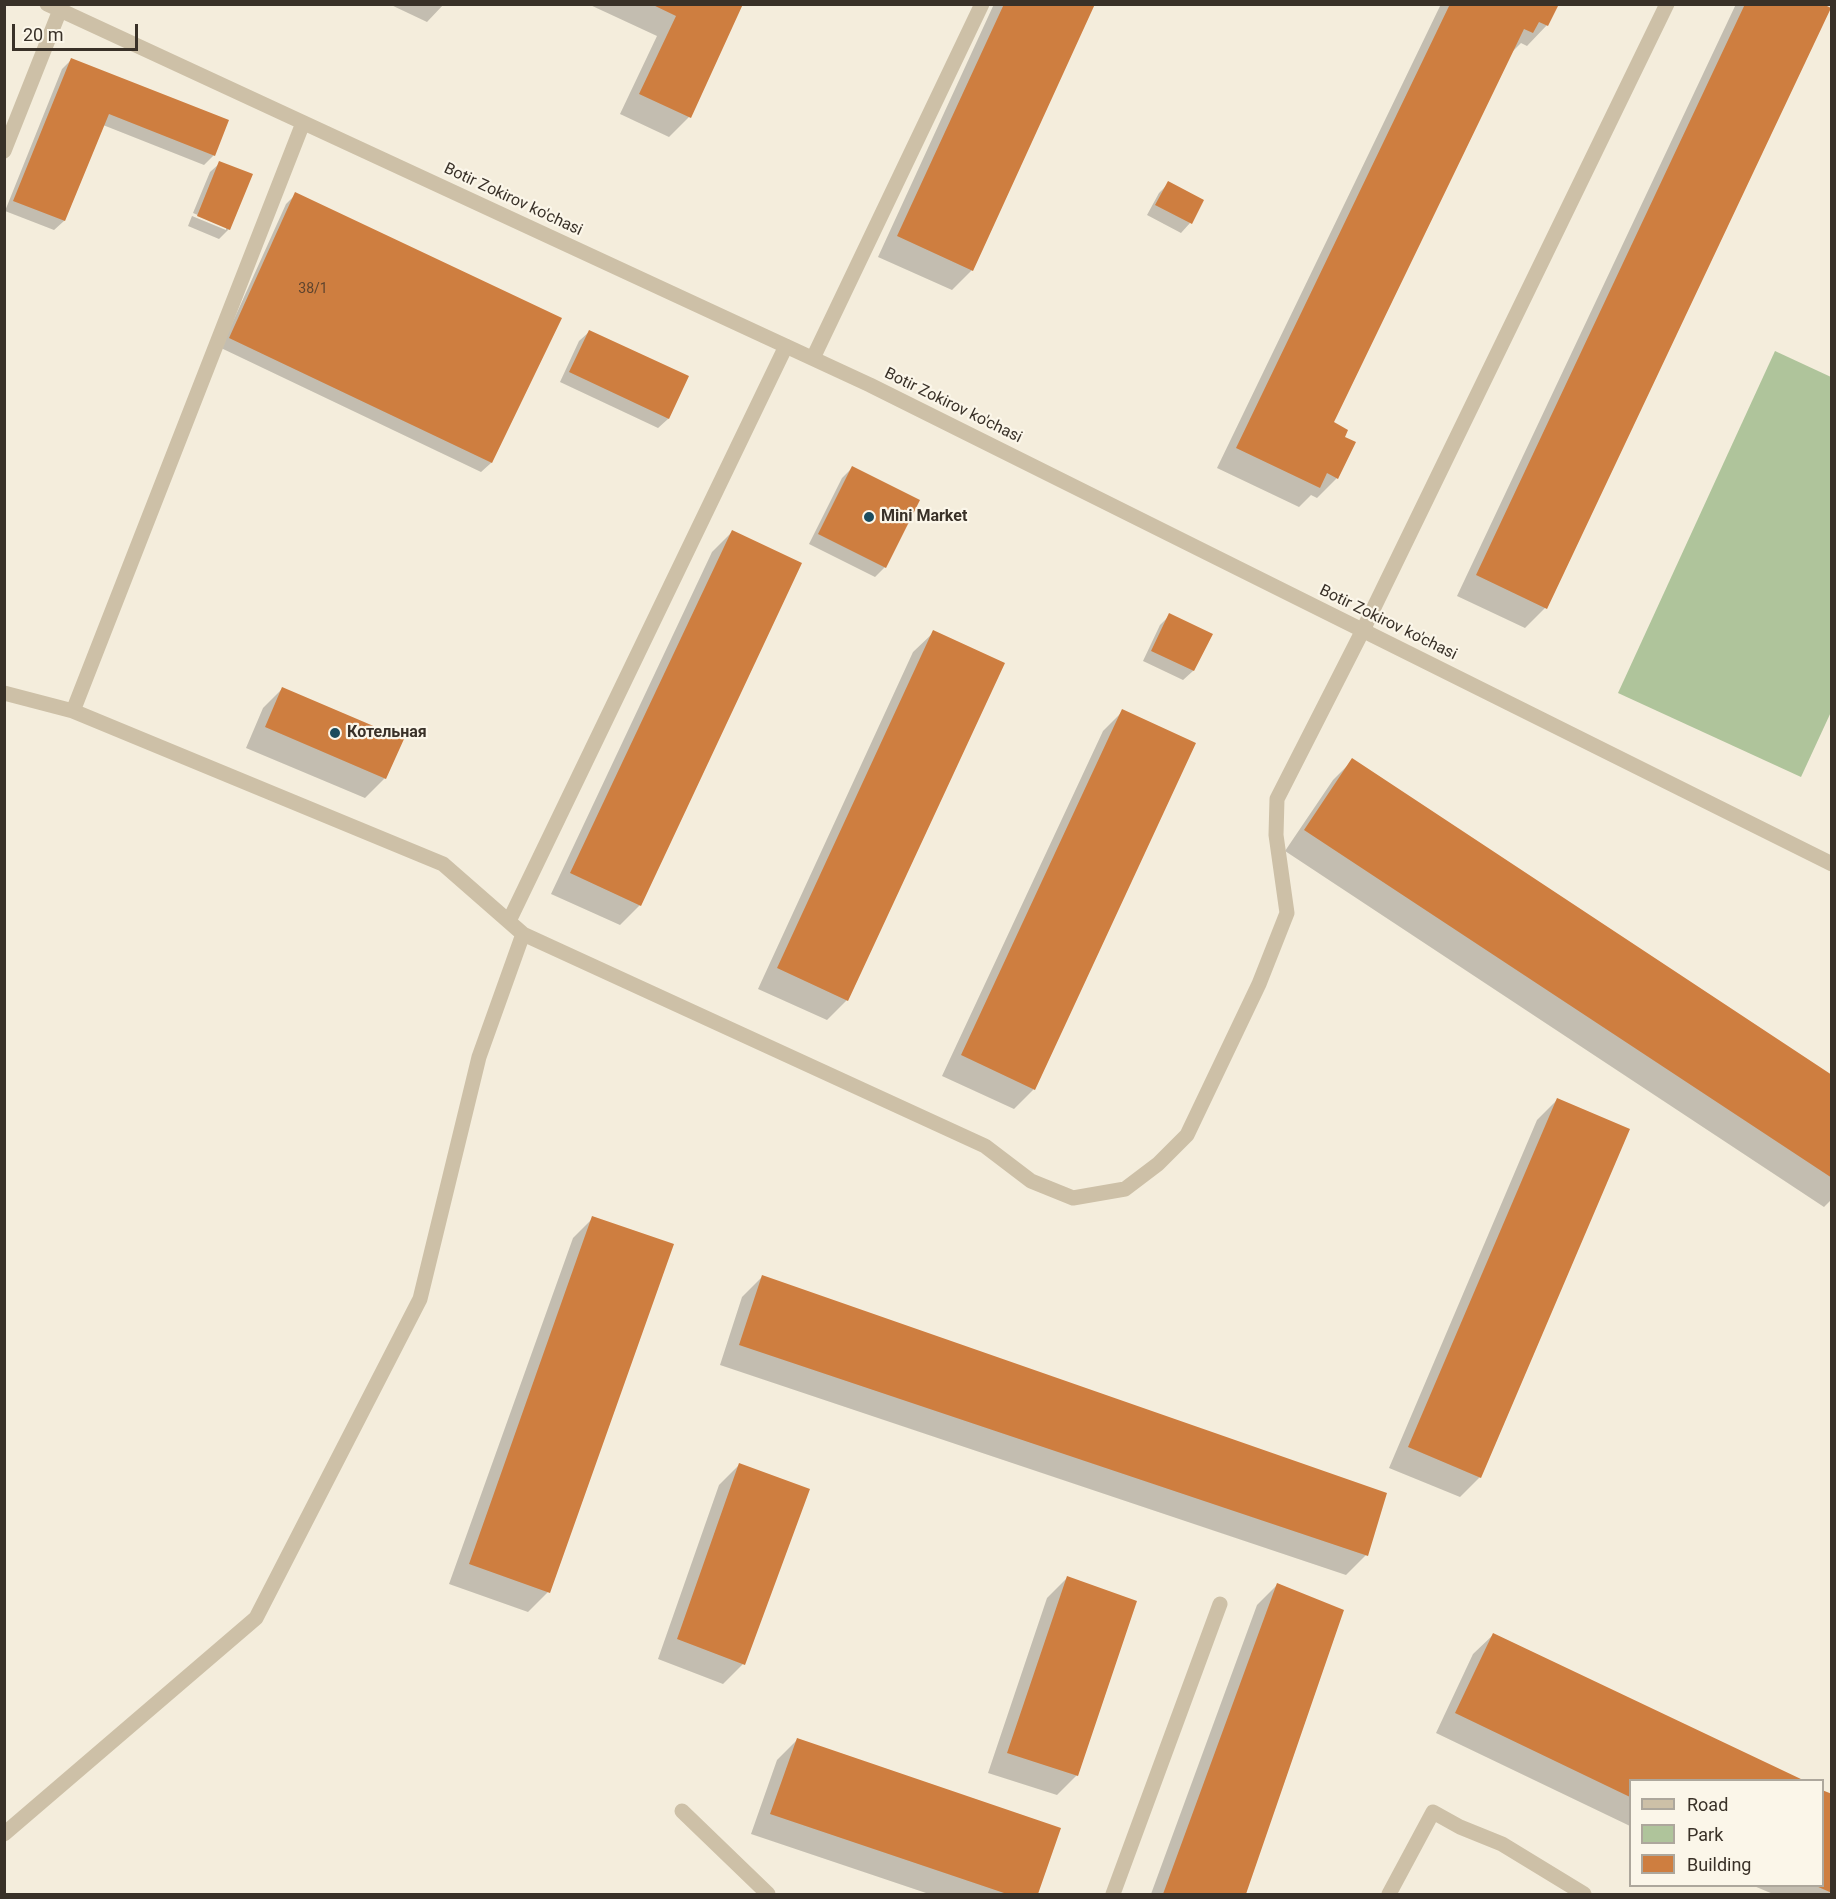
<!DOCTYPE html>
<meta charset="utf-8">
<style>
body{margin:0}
#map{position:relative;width:1836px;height:1899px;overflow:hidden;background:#f4eddc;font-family:Roboto,sans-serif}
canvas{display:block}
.frame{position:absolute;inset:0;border:6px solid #393128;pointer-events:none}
.legend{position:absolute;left:1629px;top:1779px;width:195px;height:108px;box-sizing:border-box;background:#fbf6e9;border:2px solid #ada79c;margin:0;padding:8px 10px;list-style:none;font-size:18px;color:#393128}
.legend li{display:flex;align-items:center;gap:12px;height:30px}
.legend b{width:30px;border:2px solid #ada79c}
.scale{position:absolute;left:12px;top:24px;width:126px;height:27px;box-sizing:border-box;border:3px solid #393128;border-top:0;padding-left:8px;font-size:18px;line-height:21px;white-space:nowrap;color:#393128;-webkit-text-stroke:4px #fbf6e9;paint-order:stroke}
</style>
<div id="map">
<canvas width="1836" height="1899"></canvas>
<div class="frame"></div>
<ul class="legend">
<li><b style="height:8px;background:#cdc0a7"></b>Road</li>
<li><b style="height:16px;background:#afc49b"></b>Park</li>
<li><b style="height:16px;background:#ce7e40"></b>Building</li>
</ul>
<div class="scale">20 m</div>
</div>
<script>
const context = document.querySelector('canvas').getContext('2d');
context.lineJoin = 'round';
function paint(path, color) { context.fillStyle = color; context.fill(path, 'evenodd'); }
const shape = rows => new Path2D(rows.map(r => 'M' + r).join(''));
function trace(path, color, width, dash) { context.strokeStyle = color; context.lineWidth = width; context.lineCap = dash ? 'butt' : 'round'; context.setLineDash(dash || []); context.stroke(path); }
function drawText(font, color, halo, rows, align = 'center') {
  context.font = font + ' Roboto,sans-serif'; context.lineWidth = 4.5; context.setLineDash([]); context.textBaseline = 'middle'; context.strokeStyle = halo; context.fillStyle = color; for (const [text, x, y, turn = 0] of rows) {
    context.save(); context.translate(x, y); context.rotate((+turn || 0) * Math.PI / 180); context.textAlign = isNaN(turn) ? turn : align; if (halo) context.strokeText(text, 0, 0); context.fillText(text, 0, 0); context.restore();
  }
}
const green = shape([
 [1775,351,1831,377,1831,712,1801,777,1618,693]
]);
const shadow = shape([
 [389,4,444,4,427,22],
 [588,4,741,4,689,117,669,137,620,114,657,36],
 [994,4,1094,4,972,270,952,290,878,257],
 [1441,4,1557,4,1547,25,1527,46,1521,43,1512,52,1332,423,1337,478,1317,498,1311,495,1299,507,1217,468],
 [1736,4,1819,4,1545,608,1525,628,1457,596],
 [71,60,214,155,204,165,103,125,64,221,54,230,5,211,62,69],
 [220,163,229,229,219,239,188,226,192,216,226,230,226,227,193,213,210,172],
 [1169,183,1190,223,1181,233,1147,215,1159,193],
 [296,194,560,318,491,463,481,472,221,348,286,204],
 [589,332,687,377,668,419,658,428,560,382,579,341],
 [852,468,918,501,885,567,875,577,809,544,842,478],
 [732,532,640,905,620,925,551,894,712,552],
 [1170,615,1211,635,1193,671,1183,680,1143,661,1160,625],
 [934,632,847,1000,827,1020,758,989,913,652],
 [283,688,385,778,365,798,246,748,263,708],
 [1123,711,1034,1089,1014,1109,942,1076,1103,731],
 [1353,760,1832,1077,1832,1199,1824,1207,1285,851,1333,780],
 [1557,1100,1480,1477,1460,1497,1389,1468,1537,1120],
 [593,1218,548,1592,528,1612,449,1584,573,1238],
 [762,1277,1366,1555,1346,1575,720,1365,742,1297],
 [740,1464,743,1664,723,1684,658,1659,719,1485],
 [1067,1578,1077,1775,1057,1795,988,1773,1047,1598],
 [1277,1585,1342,1611,1244,1894,1151,1894,1257,1605],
 [1494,1634,1800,1780,1630,1780,1630,1826,1436,1733,1473,1654],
 [797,1740,1059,1829,1037,1894,929,1894,751,1834,777,1760],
 [1832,1796,1832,1894,1773,1894,1754,1886,1822,1886]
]);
const building = shape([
 [651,4,743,4,691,118,639,94,676,16],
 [1004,4,1095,4,973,271,897,236],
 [1450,4,1559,4,1548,26,1539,22,1533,33,1524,29,1334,422,1348,430,1345,437,1356,442,1338,479,1327,473,1320,488,1236,448],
 [1745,4,1823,4,1831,8,1547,609,1476,575],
 [71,58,229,120,215,156,109,114,65,221,13,201],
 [219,161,253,174,230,230,197,216],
 [1168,181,1204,200,1192,224,1155,205],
 [295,192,562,318,492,463,229,338],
 [589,330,689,376,669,419,569,372],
 [852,466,920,500,886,568,818,534],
 [732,530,802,563,641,906,570,873],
 [1169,613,1213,634,1194,671,1151,651],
 [933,630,1005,663,848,1001,777,968],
 [282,687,404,739,386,779,265,727],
 [1122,709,1196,743,1035,1090,961,1055],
 [1352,758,1832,1075,1832,1178,1304,830],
 [1557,1098,1630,1129,1481,1478,1408,1447],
 [592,1216,674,1244,550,1593,469,1564],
 [762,1275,1387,1493,1368,1556,739,1345],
 [739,1463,810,1489,745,1665,677,1639],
 [1067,1576,1137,1601,1078,1776,1007,1753],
 [1277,1583,1344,1610,1246,1894,1163,1894],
 [1493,1633,1803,1780,1630,1780,1630,1797,1455,1713],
 [797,1738,1061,1828,1038,1894,1007,1894,770,1814],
 [1822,1790,1832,1794,1832,1893,1816,1886,1822,1886]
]);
const minor = shape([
 [47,4,870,385,1832,864],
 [303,123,73,711,443,864,523,934,985,1146,1031,1181,1073,1198,1125,1189,1158,1164,1187,1135,1259,984,1287,913,1276,835,1277,799,1363,630,1667,4],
 [4,151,60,10],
 [813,358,982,4],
 [4,693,73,711],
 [509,921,786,346],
 [682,1811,768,1894],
 [4,1834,256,1618,420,1299,479,1057,523,934],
 [1113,1894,1220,1604],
 [1389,1894,1433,1812,1460,1827,1502,1844,1584,1894]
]);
const markers = [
 [869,517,6,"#1b4c5e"],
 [335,733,6,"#1b4c5e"]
];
const numberNames = [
 ["38/1",313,289]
];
const streetNames = [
 ["Botir Zokirov ko'chasi",513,200,25],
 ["Botir Zokirov ko'chasi",953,406,26],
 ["Botir Zokirov ko'chasi",1388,623,26]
];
const poiNames = [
 ["Mini Market",881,517],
 ["Котельная",347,733]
];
paint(green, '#afc49b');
paint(shadow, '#0003');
paint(building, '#ce7e40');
trace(minor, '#cdc0a7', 15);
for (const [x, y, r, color] of markers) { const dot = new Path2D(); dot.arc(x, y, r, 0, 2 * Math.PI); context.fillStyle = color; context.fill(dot); trace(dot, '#fbf6e9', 2); }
drawText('14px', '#5e442e', null, numberNames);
drawText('16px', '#393128', '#fbf6e9', streetNames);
drawText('bold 16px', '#393128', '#fbf6e9', poiNames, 'left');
</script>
